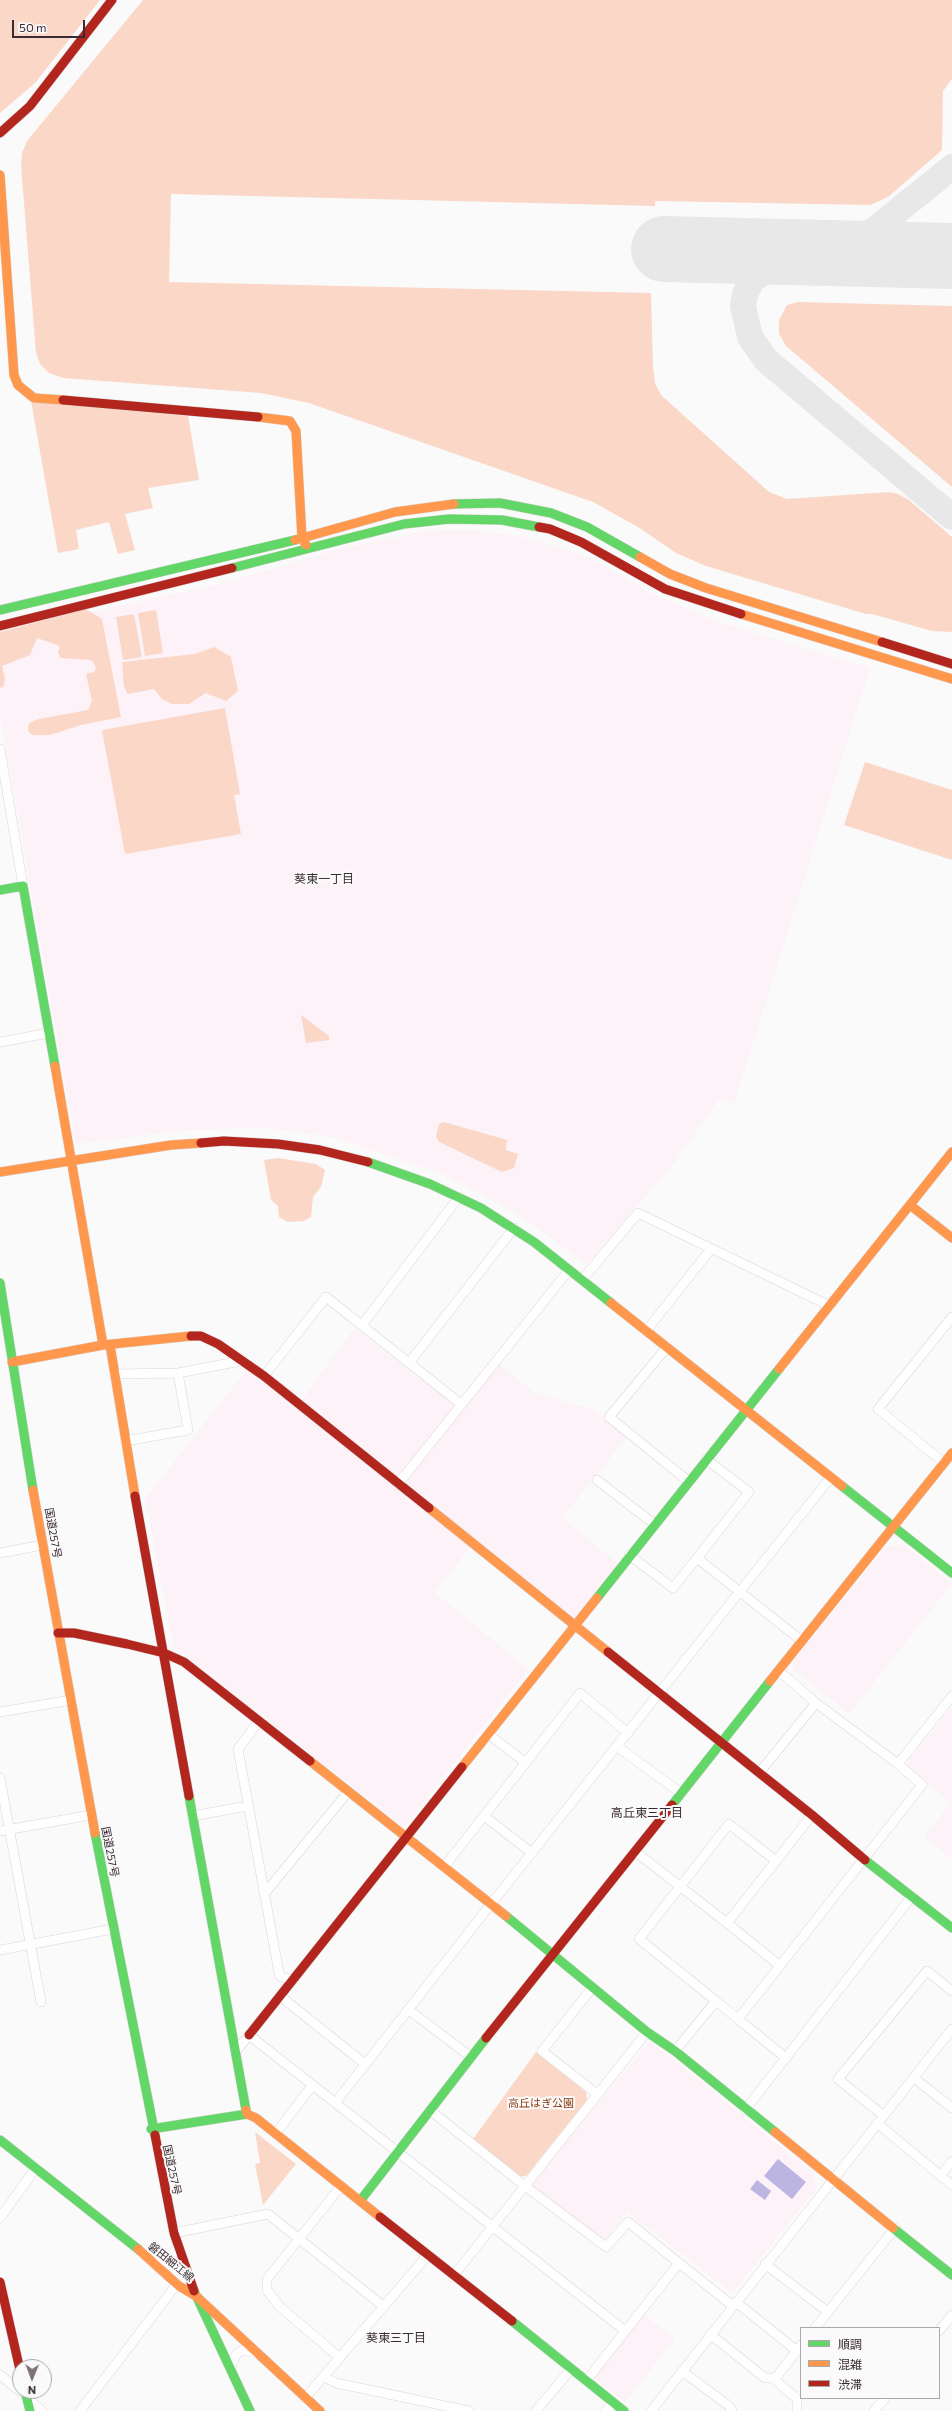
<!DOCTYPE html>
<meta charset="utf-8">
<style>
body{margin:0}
#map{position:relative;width:952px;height:2411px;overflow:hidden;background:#fafafa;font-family:Commissioner,"Noto Sans JP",sans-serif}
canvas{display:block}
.legend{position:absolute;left:800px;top:2327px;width:140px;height:72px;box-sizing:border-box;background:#fafafa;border:1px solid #ada7aa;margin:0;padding:5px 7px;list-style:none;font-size:12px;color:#3a2b32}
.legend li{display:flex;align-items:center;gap:8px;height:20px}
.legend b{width:20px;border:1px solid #ada7aa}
.north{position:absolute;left:12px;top:2359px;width:40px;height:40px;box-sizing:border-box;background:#fafafa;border:1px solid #ada7aa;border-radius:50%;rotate:181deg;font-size:11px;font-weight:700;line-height:16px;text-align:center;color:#3a2b32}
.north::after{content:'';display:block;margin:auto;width:14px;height:18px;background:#7d7378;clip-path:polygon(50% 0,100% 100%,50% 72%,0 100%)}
.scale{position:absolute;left:12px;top:20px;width:73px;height:18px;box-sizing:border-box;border:2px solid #3a2b32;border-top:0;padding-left:5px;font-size:12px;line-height:14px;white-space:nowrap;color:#3a2b32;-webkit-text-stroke:3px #fafafa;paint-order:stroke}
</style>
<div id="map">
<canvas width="952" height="2411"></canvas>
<ul class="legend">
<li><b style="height:5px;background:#63d668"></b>順調</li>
<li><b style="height:5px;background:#ff974d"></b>混雑</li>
<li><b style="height:5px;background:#b3261e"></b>渋滞</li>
</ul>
<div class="north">N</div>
<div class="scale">50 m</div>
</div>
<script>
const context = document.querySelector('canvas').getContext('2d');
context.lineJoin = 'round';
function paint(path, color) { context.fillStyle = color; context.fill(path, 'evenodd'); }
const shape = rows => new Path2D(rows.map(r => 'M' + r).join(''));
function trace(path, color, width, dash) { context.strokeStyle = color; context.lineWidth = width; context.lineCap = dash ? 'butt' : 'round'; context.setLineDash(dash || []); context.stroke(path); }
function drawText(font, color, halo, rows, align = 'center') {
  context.font = font + ' Commissioner,"Noto Sans JP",sans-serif'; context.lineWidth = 4; context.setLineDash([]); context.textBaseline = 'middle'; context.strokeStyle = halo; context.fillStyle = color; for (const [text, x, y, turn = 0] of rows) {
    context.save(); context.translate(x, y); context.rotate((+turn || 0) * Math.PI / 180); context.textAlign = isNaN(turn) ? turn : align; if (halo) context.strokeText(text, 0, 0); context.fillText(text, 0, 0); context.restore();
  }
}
const built = shape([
 [474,530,529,538,591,558,651,593,716,621,870,668,734,1104,719,1099,676,1161,587,1264,516,1213,443,1174,336,1138,270,1128,188,1130,76,1144,0,715,0,635,92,612,215,585,340,549,424,531],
 [354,1328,456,1406,398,1477,302,1400],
 [499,1363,535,1393,595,1410,628,1436,562,1518,619,1564,574,1618,405,1484],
 [248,1368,470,1548,434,1592,528,1669,404,1827,174,1647,145,1499],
 [904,1545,952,1584,849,1714,795,1670,793,1661,886,1546],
 [952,1707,952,1859,924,1836,951,1803,909,1769,908,1762],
 [650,2041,814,2174,816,2189,733,2293,627,2212,605,2240,530,2185],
 [643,2314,675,2339,625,2402,594,2378]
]);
const green = shape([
 [0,0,100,0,36,82,0,113],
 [143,0,952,0,952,79,943,91,942,150,888,197,870,205,655,201,655,206,171,194,169,282,651,293,653,367,655,383,661,395,769,492,787,499,889,492,898,494,909,500,952,537,952,632,932,631,872,614,866,614,706,566,676,553,638,527,593,502,309,403,261,393,63,378,49,373,40,364,36,353,21,165,22,153,27,141],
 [798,302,952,306,952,487,786,346,779,334,779,320,787,305],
 [31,401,188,416,199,480,148,488,153,508,125,514,135,550,118,554,109,522,76,530,79,549,58,553],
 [86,609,102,619,121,717,81,725,50,735,32,735,28,731,29,723,39,719,88,710,92,701,86,674,94,672,96,667,91,660,61,658,58,652,60,646,37,638,30,655,2,666,5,678,4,686,0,688,0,632],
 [156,610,163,653,145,656,138,613],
 [134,614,142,657,123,660,116,617],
 [214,647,231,657,238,691,226,701,206,693,189,704,172,704,162,699,154,689,128,694,124,687,122,662,195,654],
 [225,708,240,794,234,795,241,834,125,854,102,730],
 [865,762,952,790,952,860,844,825],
 [301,1015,329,1036,329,1040,306,1043],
 [444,1122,507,1140,506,1150,518,1154,514,1168,502,1172,439,1142,436,1136,439,1124],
 [278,1158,316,1164,325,1170,321,1187,313,1197,311,1217,304,1221,288,1222,279,1217,278,1206,271,1200,264,1160],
 [536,2052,586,2092,587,2100,526,2176,520,2176,473,2139],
 [255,2132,296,2164,263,2205,255,2164,260,2163]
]);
const water = shape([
 [778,2159,806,2182,792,2199,764,2176],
 [757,2180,771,2191,765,2200,750,2189]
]);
const taxiway = shape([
 [952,167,864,238,829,253,783,262,753,279,745,294,743,306,750,337,766,360,952,517]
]);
const runway = shape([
 [664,249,952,256]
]);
const street = shape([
 [0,749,23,886],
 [0,1042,49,1033],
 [582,1280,638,1213,830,1306],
 [362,1325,459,1197],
 [646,1331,711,1249],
 [667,1347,609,1417,688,1481],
 [409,1363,514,1228],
 [114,1374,178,1373],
 [264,1376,326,1297,461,1404],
 [125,1441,188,1430,178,1373,241,1361],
 [944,1463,878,1409,952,1317],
 [597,1480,654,1524],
 [398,1484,569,1270],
 [0,1553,42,1545],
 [629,1555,673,1588,697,1558,802,1641],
 [697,1558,749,1492,706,1459],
 [779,1671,816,1703,898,1764],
 [0,1712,71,1700],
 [258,1722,238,1749,279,1973,281,1977,293,1980],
 [488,1734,525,1762],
 [618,1747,682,1794],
 [759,1773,816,1703],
 [0,1778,41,2002],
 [192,1816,248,1806],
 [484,1816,580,1693,628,1733],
 [0,1831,91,1815],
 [636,1852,727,1923],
 [776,1861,812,1815],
 [444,1867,484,1816,532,1853],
 [265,1893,348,1792],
 [0,1950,113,1929],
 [592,1988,542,2051,597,2094],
 [280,1996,365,2064],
 [716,2001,639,1939,729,1824,776,1861,727,1923,779,1965],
 [409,2010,471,2057],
 [647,2032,525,2186,606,2247,628,2222,679,2263],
 [236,2051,249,2035,624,2330],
 [675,2051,716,2001,738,2019],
 [786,2058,738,2019,922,1785,898,1764,952,1696],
 [914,2078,952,2108],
 [335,2103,491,1904,831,1477],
 [745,2110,912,1896],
 [431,2111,525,2186,454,2275],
 [884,2116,838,2079,927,1971,952,1991],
 [878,2124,952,2185],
 [276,2133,312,2086],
 [941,2175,952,2161],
 [0,2218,36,2168],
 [174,2233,268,2214,383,2306],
 [154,2263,166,2261,171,2257,178,2246],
 [765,2264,828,2312],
 [736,2302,797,2351],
 [815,2328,895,2228],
 [939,2331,952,2315],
 [710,2334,765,2378,773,2378,778,2375,801,2345],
 [340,2358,279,2306,267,2290,267,2279,341,2186],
 [230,2368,237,2353,243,2350,256,2353],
 [682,2371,729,2406,732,2411],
 [0,2375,20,2391],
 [324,2377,336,2383,469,2411],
 [773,2378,797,2399,797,2411],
 [586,2381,679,2263,733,2306],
 [26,2397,42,2411],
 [305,2398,427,2256],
 [80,2411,177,2284],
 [536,2411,571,2369],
 [606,2411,613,2403],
 [651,2411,952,2029],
 [874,2411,885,2398]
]);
const fast = shape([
 [454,504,500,503,551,513,587,527,640,557],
 [232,568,404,524,449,519,502,520,539,527],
 [0,610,295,540],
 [0,890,23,886,55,1066],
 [368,1162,430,1184,481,1208,534,1242,611,1303],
 [0,1283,33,1490],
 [842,1486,952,1573],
 [597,1598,779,1369],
 [189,1796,246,2110],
 [672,1805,770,1681],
 [95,1833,155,2135],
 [865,1860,952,1928],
 [506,1916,647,2032,675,2051,775,2132],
 [151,2129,247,2114],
 [0,2140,138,2249],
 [360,2201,486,2038],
 [893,2228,952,2275],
 [194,2291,250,2411],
 [512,2321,624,2411],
 [25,2391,30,2411]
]);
const slow = shape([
 [0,175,14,375,18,385,34,398,63,400],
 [258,417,290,421,296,431,302,538,306,545],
 [295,540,395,512,454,504],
 [640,557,670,574,706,588,882,642],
 [741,614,952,679],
 [55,1066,103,1345],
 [0,1172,171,1145,201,1143],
 [910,1205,952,1238],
 [611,1303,842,1486],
 [110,1345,135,1496],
 [12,1362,103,1345,191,1336],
 [779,1369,952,1152],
 [33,1490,95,1833],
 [429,1508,608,1652],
 [770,1681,952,1453],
 [310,1761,506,1916],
 [462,1767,597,1598],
 [246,2110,247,2114,256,2118,380,2217],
 [775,2132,893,2228],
 [138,2249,179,2286,196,2296,320,2411]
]);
const jam = shape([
 [0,133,30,106,112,0],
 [63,400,258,417],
 [539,527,550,529,581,542,665,589,741,614],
 [0,626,232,568],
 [882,642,952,664],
 [201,1143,224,1141,278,1144,320,1150,368,1162],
 [191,1336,201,1336,218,1344,264,1376,429,1508],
 [135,1496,189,1796],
 [58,1633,74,1633,127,1644,164,1653,184,1662,310,1761],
 [608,1652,812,1815,865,1860],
 [249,2035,462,1767],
 [486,2038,672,1805],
 [155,2135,174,2233,194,2291],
 [380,2217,512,2321],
 [0,2282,20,2370]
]);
const streetNames = [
 ["国道257号",53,1533,80],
 ["国道257号",110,1852,79],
 ["国道257号",172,2170,78],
 ["磐田細江線",171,2262,39]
];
const parkNames = [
 ["高丘はぎ公園",541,2103]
];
const neighbourhoodNames = [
 ["葵東一丁目",324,879],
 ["高丘東三丁目",647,1813],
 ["葵東三丁目",396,2338]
];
paint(built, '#fdf2f7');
paint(green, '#fbd7c8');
paint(water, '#bcb4e1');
trace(taxiway, '#e8e8e8', 26);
trace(runway, '#e8e8e8', 66);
trace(street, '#dbd4d7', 10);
trace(fast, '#dbd4d7', 10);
trace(slow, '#dbd4d7', 10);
trace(jam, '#dbd4d7', 10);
trace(street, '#fefefe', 9);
trace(fast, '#63d668', 9);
trace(slow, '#ff974d', 9);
trace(jam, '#b3261e', 9);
drawText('11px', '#3a2b32', '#fafafa', streetNames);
drawText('11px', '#8b380e', '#fafafa', parkNames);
drawText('12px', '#3a2b32', '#fafafa', neighbourhoodNames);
</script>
